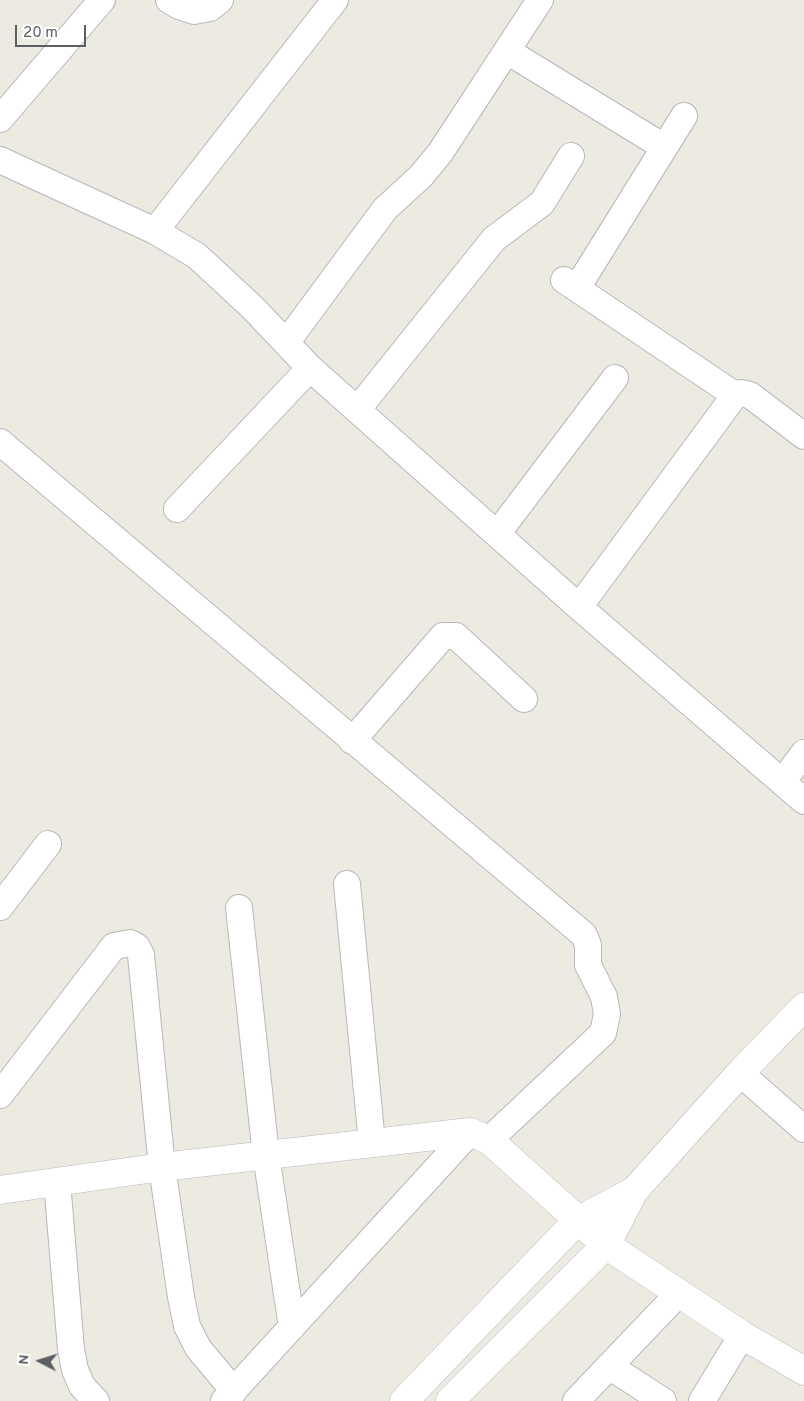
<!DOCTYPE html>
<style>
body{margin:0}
#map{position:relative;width:804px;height:1401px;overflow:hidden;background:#edeae2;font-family:Overpass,sans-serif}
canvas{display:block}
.north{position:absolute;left:15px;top:1336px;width:50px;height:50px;-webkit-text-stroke:4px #fff;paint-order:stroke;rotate:275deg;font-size:14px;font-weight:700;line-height:20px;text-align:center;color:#5b5e63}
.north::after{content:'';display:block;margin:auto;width:18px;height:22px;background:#5b5e63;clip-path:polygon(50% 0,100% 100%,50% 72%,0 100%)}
.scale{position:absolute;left:15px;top:25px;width:71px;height:22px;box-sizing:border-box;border:2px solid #5b5e63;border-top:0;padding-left:6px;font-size:15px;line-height:18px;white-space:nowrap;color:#5b5e63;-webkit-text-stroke:4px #fff;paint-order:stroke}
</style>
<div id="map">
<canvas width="804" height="1401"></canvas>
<div class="north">N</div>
<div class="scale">20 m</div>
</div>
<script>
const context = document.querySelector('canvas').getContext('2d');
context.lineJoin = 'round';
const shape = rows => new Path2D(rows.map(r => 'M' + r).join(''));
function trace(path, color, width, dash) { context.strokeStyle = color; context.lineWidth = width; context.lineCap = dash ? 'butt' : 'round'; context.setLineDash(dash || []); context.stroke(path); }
const street = shape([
 [169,0,179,6,194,11,210,8,220,0],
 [507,51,664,147],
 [0,119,102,0],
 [0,160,155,231,197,256,253,308,310,368,579,607,804,801],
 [155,231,335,0],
 [564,280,735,395],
 [577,288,684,116],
 [286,343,385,209,421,176,440,153,540,0],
 [357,410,494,239,542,203,571,156],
 [0,442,584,935,588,945,588,965,604,997,607,1014,603,1033,489,1140],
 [177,509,310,368],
 [497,534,615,378],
 [579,607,735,395,741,393,750,395,804,436],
 [352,741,443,636,456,636,524,699],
 [782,782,804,753],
 [347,884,372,1143],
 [0,907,48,844],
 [239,908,266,1155,292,1327],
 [740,1073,804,1129],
 [0,1095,114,946,130,943,137,947,141,955,162,1167,181,1297,187,1326,198,1348,234,1391],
 [57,1182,71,1349,75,1370,82,1386,96,1401],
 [609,1366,663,1401],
 [224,1401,470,1132],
 [576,1401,679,1293],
 [702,1401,742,1335]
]);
const secondary = shape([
 [0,1190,162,1167,470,1132,489,1140,606,1245,742,1335,804,1371],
 [404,1401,577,1221,634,1191],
 [450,1401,606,1245,634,1191,740,1073,804,1007]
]);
trace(street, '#b5b8bc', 28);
trace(secondary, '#b6b9be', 29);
trace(street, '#fff', 26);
trace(secondary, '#fff', 28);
</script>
